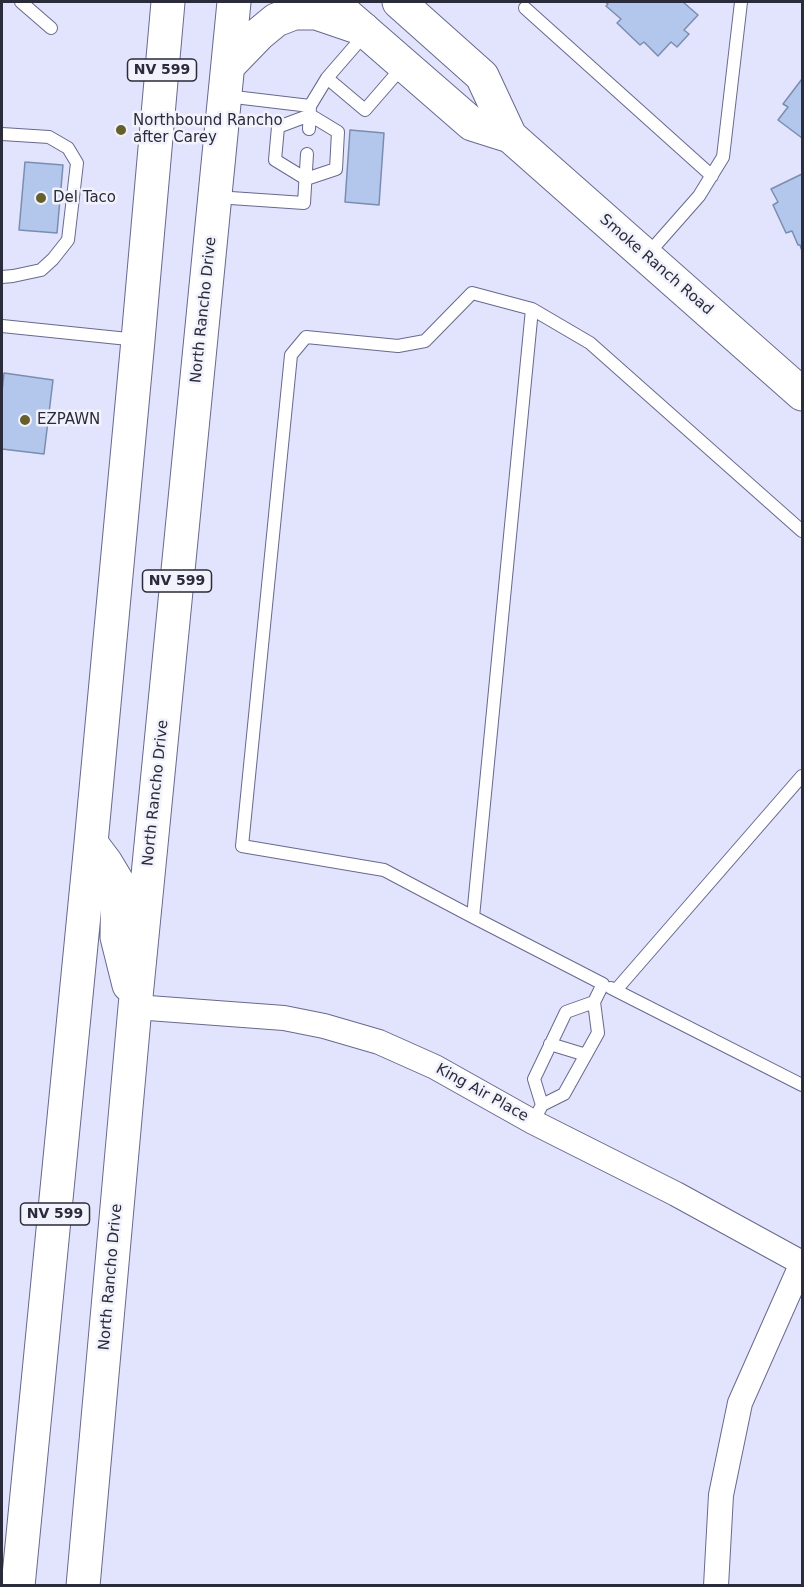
<!DOCTYPE html>
<style>
body{margin:0}
#map{position:relative;width:804px;height:1587px;overflow:hidden;background:#e2e3fd;font-family:"DejaVu Sans",sans-serif}
canvas{display:block}
.frame{position:absolute;inset:0;border:3px solid #2a2b3b;pointer-events:none}
</style>
<div id="map">
<canvas width="804" height="1587"></canvas>
<div class="frame"></div>
</div>
<script>
const context = document.querySelector('canvas').getContext('2d');
context.lineJoin = 'round';
function paint(path, color) { context.fillStyle = color; context.fill(path, 'evenodd'); }
const shape = rows => new Path2D(rows.map(r => 'M' + r).join(''));
function trace(path, color, width, dash) { context.strokeStyle = color; context.lineWidth = width; context.lineCap = dash ? 'butt' : 'round'; context.setLineDash(dash || []); context.stroke(path); }
function drawText(font, color, halo, rows, align = 'center') {
  context.font = font + ' "DejaVu Sans",sans-serif'; context.lineWidth = 5; context.setLineDash([]); context.textBaseline = 'middle'; context.strokeStyle = halo; context.fillStyle = color; for (const [text, x, y, turn = 0] of rows) {
    context.save(); context.translate(x, y); context.rotate((+turn || 0) * Math.PI / 180); context.textAlign = isNaN(turn) ? turn : align; if (halo) context.strokeText(text, 0, 0); context.fillText(text, 0, 0); context.restore();
  }
}
const building = shape([
 [605,2,683,2,698,15,684,30,689,34,677,47,671,42,658,56,644,42,640,45,617,23,621,19,606,6,608,4,605,2],
 [802,79,802,138,778,120,788,107,783,104,802,79],
 [350,130,384,133,379,205,345,202,350,130],
 [25,162,63,165,57,233,19,230,25,162],
 [802,174,802,251,800,245,798,245,792,231,786,233,773,205,778,202,771,189,802,174],
 [4,373,53,380,44,454,2,449,2,392,4,373]
]);
const lane = shape([
 [21,2,51,28],
 [525,8,712,176],
 [327,78,365,110,404,65],
 [226,96,310,106],
 [310,115,338,132,336,169,306,179,275,160,278,127,310,115],
 [309,129,310,106,327,78,366,33],
 [2,134,49,137,68,148,77,163,68,240,53,259,41,270,13,276,2,277],
 [216,197,304,203,307,154],
 [647,255,699,196,723,157,741,2],
 [532,309,590,343,802,531],
 [2,326,138,340],
 [473,917,532,309,472,293,425,341,398,346,306,337,291,355,242,846,384,870,473,917,603,984,594,1002,598,1033,564,1094,542,1105,533,1122],
 [611,988,802,1085],
 [616,990,802,776],
 [550,1044,586,1055],
 [542,1105,534,1079,566,1012,594,1002]
]);
const street = shape([
 [135,1007,284,1018,324,1026,379,1042,435,1067,533,1122,676,1194,802,1263],
 [716,1586,721,1495,740,1403,802,1263]
]);
const secondary = shape([
 [399,2,482,76,510,136,802,394],
 [341,10,472,124,510,136]
]);
const primary = shape([
 [228,66,259,34,276,20,294,13,316,13,363,29],
 [91,843,106,863,118,883,117,937,129,985],
 [18,1586,91,843,138,340,168,2],
 [83,1586,135,1007,234,2]
]);
const markers = [
 [121,130,6,"#655f2b"],
 [41,198,6,"#655f2b"],
 [25,420,6,"#655f2b"]
];
const shields = [
 [162,70,69],
 [177,581,69],
 [55,1214,69]
];
const shieldNames = [
 ["NV 599",162,70],
 ["NV 599",177,581],
 ["NV 599",55,1214]
];
const poiNames = [
 ["Northbound Rancho",133,121],
 ["after Carey",133,138],
 ["Del Taco",53,198],
 ["EZPAWN",37,420]
];
const streetNames = [
 ["Smoke Ranch Road",656,265,41],
 ["North Rancho Drive",204,310,-84],
 ["North Rancho Drive",156,793,-84],
 ["King Air Place",482,1093,29],
 ["North Rancho Drive",111,1277,-85]
];
paint(building, '#b3c7ed');
trace(building, '#7a8db0', 1.5);
trace(lane, '#68698e', 14);
trace(street, '#68698e', 26);
trace(secondary, '#68698e', 35);
trace(primary, '#68698e', 35);
trace(lane, '#fff', 12);
trace(street, '#fff', 24);
trace(secondary, '#fff', 33);
trace(primary, '#fff', 33);
for (const [x, y, r, color] of markers) { const dot = new Path2D(); dot.arc(x, y, r, 0, 2 * Math.PI); context.fillStyle = color; context.fill(dot); trace(dot, '#f1f2fb', 2); }
for (const [x, y, w] of shields) { const box = new Path2D(); box.roundRect(x - w / 2, y - 11, w, 22, 4.5); context.fillStyle = '#f1f2fb'; context.fill(box); trace(box, '#2a2b3b', 1.5); }
drawText('bold 14px', '#2a2b3b', null, shieldNames);
drawText('15px', '#2a2b3b', '#f1f2fb', poiNames, 'left');
drawText('15px', '#2a2b3b', '#f1f2fb', streetNames);
</script>
